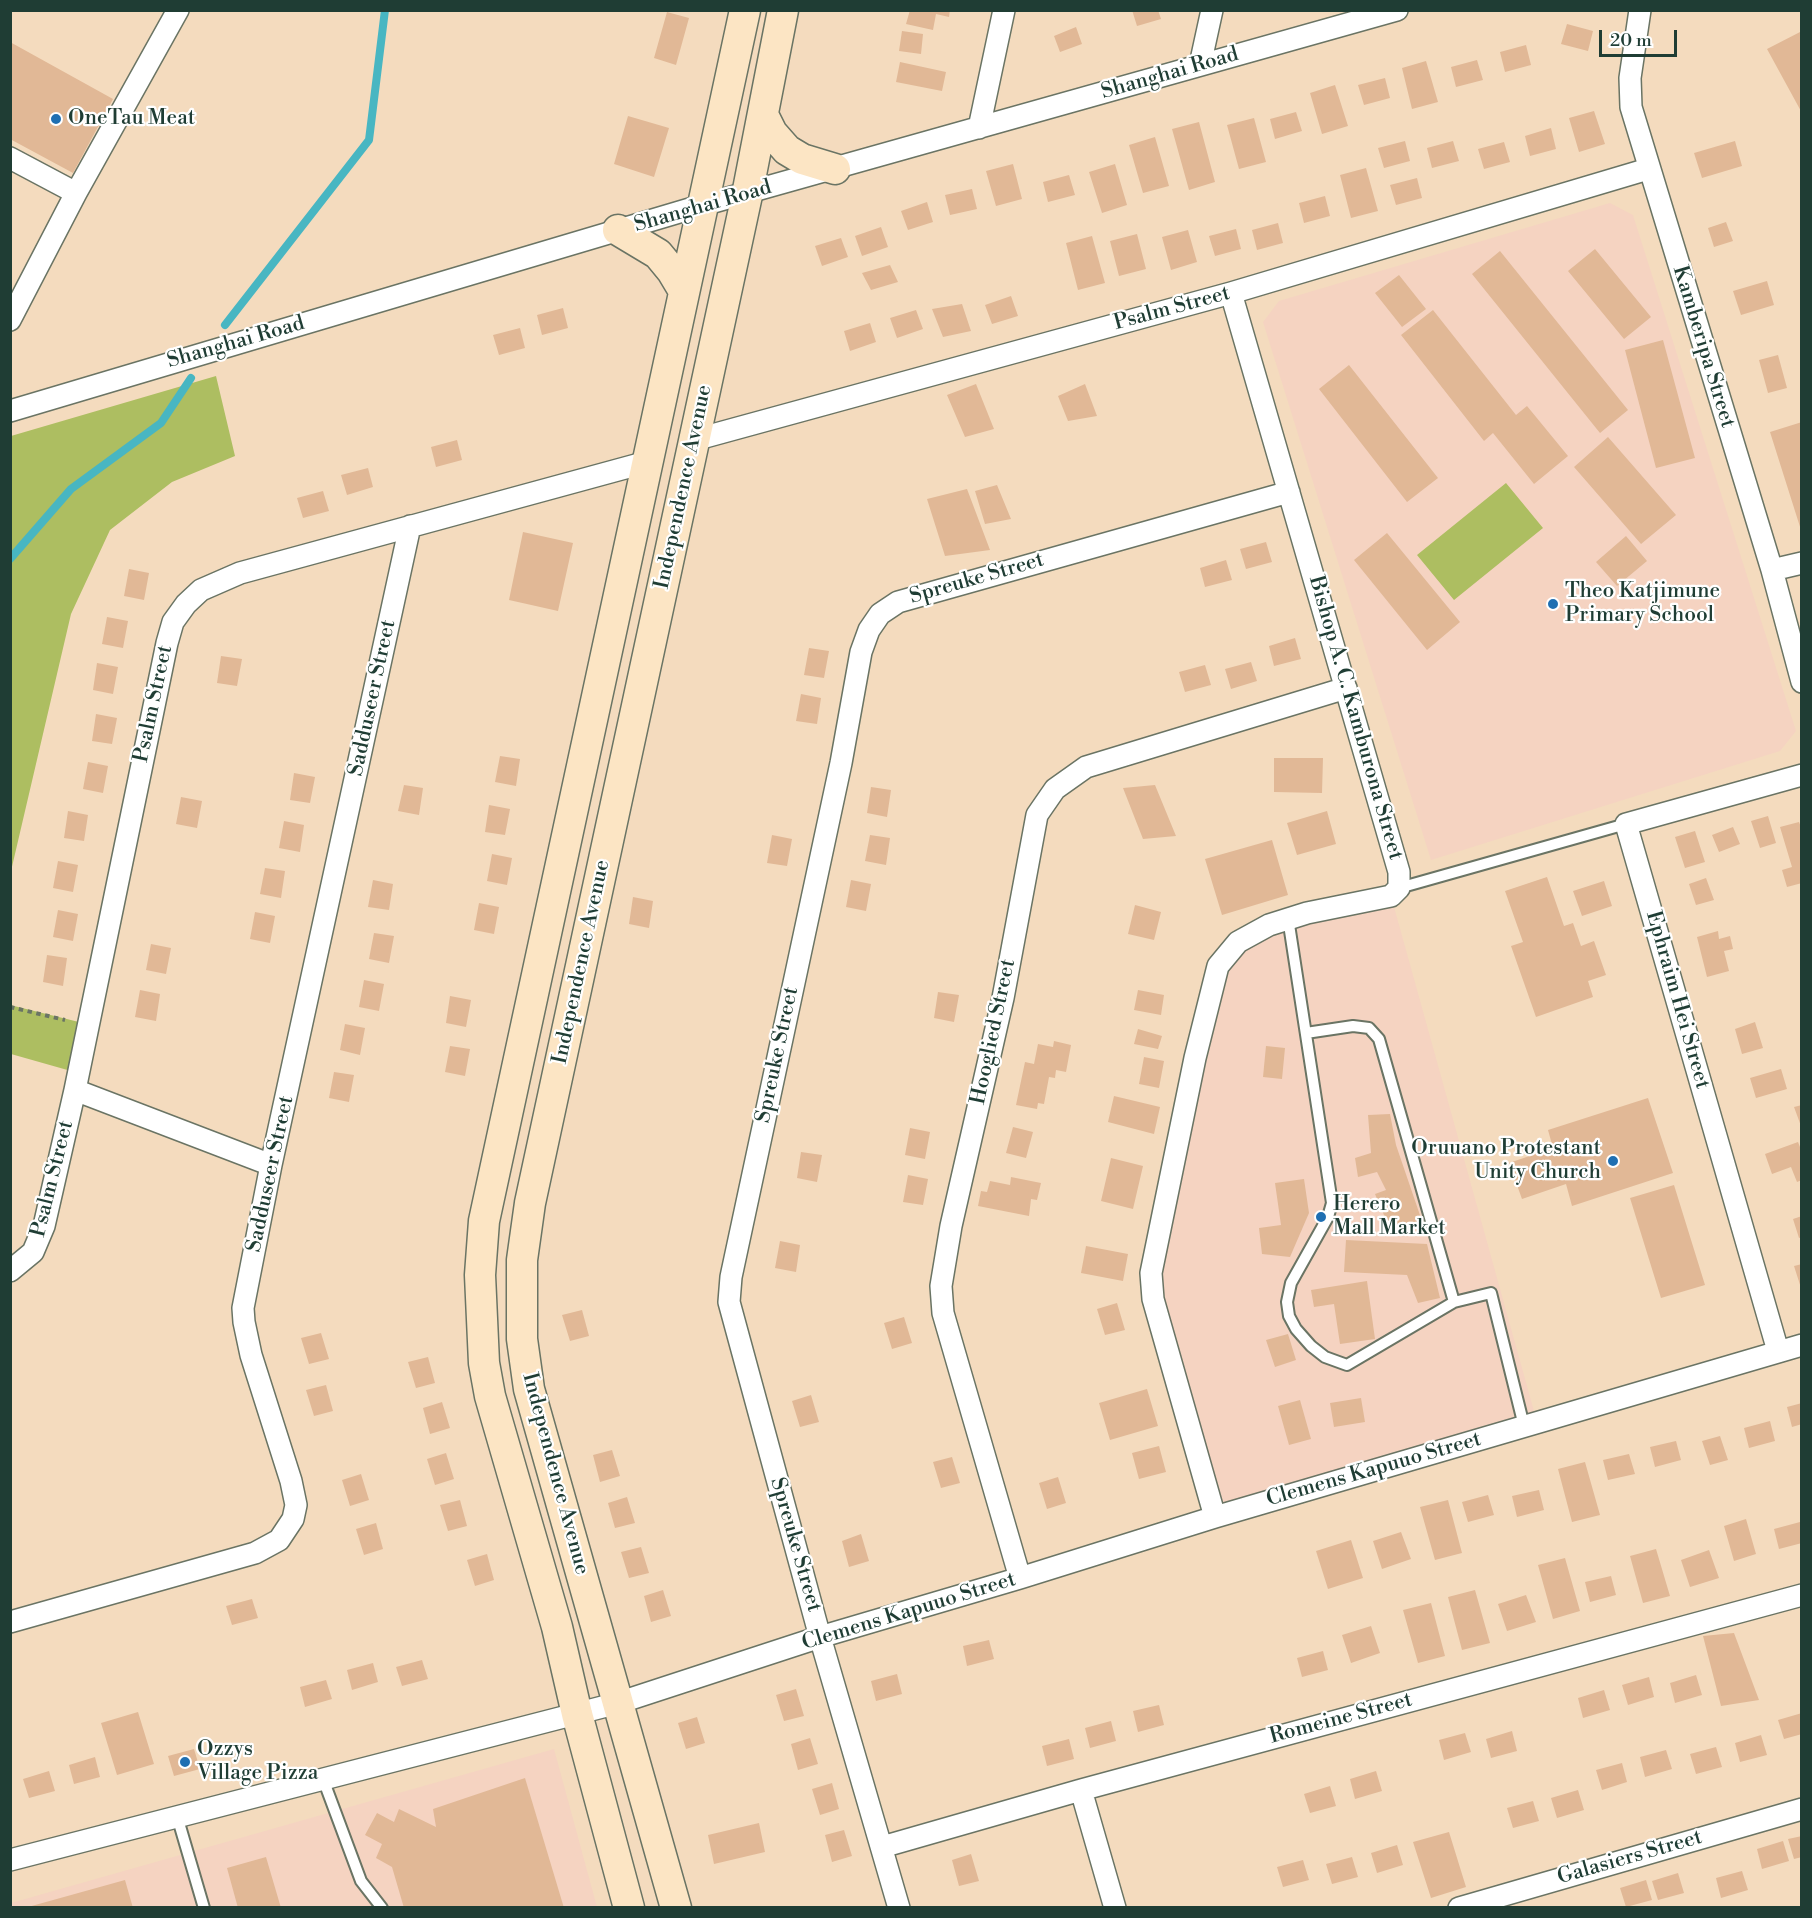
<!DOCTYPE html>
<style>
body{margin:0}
#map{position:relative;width:1812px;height:1918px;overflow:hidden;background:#f4dbbe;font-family:"Libre Bodoni",serif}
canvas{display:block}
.frame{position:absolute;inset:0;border:12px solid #1f3d34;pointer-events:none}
.scale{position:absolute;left:1599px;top:30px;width:78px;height:27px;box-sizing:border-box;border:3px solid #1f3d34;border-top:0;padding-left:8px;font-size:18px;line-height:21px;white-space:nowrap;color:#1f3d34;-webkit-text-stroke:4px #fff;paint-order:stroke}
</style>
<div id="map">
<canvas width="1812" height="1918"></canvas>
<div class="frame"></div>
<div class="scale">20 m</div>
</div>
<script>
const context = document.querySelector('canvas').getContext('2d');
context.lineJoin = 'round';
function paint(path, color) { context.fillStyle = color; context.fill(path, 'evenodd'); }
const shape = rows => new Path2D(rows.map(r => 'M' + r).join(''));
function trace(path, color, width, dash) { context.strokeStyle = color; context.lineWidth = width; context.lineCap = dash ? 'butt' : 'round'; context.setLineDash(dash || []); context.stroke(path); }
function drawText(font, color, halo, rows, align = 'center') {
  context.font = font + ' "Libre Bodoni",serif'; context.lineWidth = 4.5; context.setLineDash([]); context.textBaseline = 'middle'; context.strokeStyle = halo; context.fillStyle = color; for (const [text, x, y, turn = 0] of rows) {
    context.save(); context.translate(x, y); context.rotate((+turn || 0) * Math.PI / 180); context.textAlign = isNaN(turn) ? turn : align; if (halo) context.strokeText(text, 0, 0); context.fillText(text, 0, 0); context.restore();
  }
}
const built = shape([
 [1610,203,1633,215,1796,731,1780,751,1431,860,1263,322,1279,301],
 [1391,896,1537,1422,1215,1517,1153,1299,1195,1058,1238,942],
 [554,1749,597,1907,11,1908,11,1903]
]);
const green = shape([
 [216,376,235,456,172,482,110,530,71,614,11,871,11,436],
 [1506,483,1543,528,1454,600,1417,555],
 [10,1005,87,1024,78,1073,11,1054]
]);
const stream = shape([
 [225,325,369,140,385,10],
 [10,559,71,489,161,423,191,378]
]);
const building = shape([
 [910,10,950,10,949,17,936,14,933,30,906,24],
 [1132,10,1158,10,1161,19,1137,26],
 [667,12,689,18,676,65,654,58],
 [1567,24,1593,31,1588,51,1561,44],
 [1076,27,1082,44,1060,52,1054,36],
 [902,31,923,34,921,54,899,51],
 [1802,31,1802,113,1767,49],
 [10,42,113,99,73,173,10,139],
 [1526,45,1531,65,1505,72,1500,52],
 [1477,60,1483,80,1456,87,1451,67],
 [1426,61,1438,102,1412,109,1402,68],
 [900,62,946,72,942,91,896,82],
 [1385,78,1390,98,1364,105,1358,85],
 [1335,85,1348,126,1322,134,1310,93],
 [1594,111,1605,144,1579,152,1569,118],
 [1296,112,1302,131,1275,139,1270,119],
 [628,116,669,128,654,177,614,164],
 [1254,118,1266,162,1239,169,1227,125],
 [1199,122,1215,182,1189,190,1172,129],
 [1551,128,1556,149,1530,156,1525,136],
 [1155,137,1169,186,1143,193,1129,145],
 [1405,141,1410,161,1384,168,1378,148],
 [1453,141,1459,161,1432,168,1427,148],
 [1735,141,1742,166,1702,178,1694,153],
 [1504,142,1510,162,1484,169,1478,149],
 [1013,164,1022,199,996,206,986,171],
 [1115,164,1127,205,1102,213,1089,172],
 [1366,168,1378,211,1351,218,1340,175],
 [1069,175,1075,195,1048,202,1043,182],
 [1417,178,1422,198,1396,205,1390,185],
 [972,189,977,209,950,215,945,195],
 [1325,196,1330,216,1304,223,1299,203],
 [927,202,933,222,908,230,901,211],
 [1726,222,1733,241,1714,247,1708,228],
 [1278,223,1283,243,1257,250,1252,230],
 [881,227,888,247,862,256,855,236],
 [1236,229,1241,249,1215,256,1209,236],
 [1188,230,1197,262,1171,270,1162,237],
 [1137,234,1146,269,1119,276,1110,241],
 [1092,236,1105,283,1078,290,1066,243],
 [841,238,848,257,822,266,815,246],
 [1595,249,1651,317,1624,339,1568,271],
 [1500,251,1628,410,1600,433,1472,274],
 [890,265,898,282,871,290,862,273],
 [1399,275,1426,309,1402,327,1375,293],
 [1767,281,1774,305,1741,315,1733,291],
 [1011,296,1018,316,992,324,985,305],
 [962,304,971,331,943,337,932,309],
 [563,308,568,328,542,335,537,315],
 [916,310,923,329,897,338,890,318],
 [1433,310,1516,415,1527,406,1568,456,1534,484,1493,433,1484,441,1401,335],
 [870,323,876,342,850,351,844,331],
 [520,328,525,348,499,355,493,335],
 [1663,340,1695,458,1656,468,1625,350],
 [1778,355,1787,388,1768,393,1759,360],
 [1349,365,1438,478,1407,502,1319,389],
 [976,384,994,429,965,437,947,395],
 [1085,384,1097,416,1068,421,1058,396],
 [1802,422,1802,530,1801,530,1770,432],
 [1608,437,1676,515,1641,544,1574,467],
 [457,440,462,460,436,467,431,447],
 [368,468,373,487,347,495,341,475],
 [997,485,1011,519,985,524,975,491],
 [967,489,990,550,945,556,927,499],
 [323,491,329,511,303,518,297,498],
 [523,532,573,543,558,611,509,600],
 [1387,533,1460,622,1427,650,1354,560],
 [1626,536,1647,561,1617,586,1596,562],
 [1266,542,1272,562,1246,569,1240,549],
 [1226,560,1232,580,1205,587,1200,568],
 [129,569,149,573,144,600,124,596],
 [107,617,128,621,123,648,102,644],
 [1295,638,1301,659,1274,666,1269,646],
 [809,648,829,651,824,678,804,675],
 [221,656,242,659,237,686,217,683],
 [1251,662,1257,681,1231,689,1225,669],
 [97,663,118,667,113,694,93,690],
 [1205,665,1211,685,1185,692,1179,672],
 [801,694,821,698,817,724,796,721],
 [96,714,117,718,112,744,92,741],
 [500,756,520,759,516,786,495,782],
 [1274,758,1323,758,1322,793,1274,792],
 [88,762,108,766,103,793,83,789],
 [294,773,315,777,310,803,290,800],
 [404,785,423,788,419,815,398,811],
 [1155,785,1176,836,1143,839,1123,788],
 [871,787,891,790,887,817,867,813],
 [181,797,202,801,197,828,176,824],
 [489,805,510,809,505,835,485,832],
 [68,811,88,815,84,841,64,838],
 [1327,811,1336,844,1297,855,1287,823],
 [1768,816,1776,843,1760,848,1751,821],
 [284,821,304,825,300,852,279,848],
 [1799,822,1802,830,1802,883,1787,887,1782,870,1792,867,1780,827],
 [1733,827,1740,844,1719,852,1712,835],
 [1695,831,1705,862,1685,868,1675,837],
 [772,835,792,839,787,866,767,863],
 [870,835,890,838,886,865,865,861],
 [1272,840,1288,895,1222,915,1205,859],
 [492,854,512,858,507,885,487,881],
 [58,861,78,865,73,892,53,888],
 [265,868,285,871,281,898,260,894],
 [1547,877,1564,926,1573,923,1581,946,1594,941,1606,975,1588,981,1593,997,1536,1017,1511,946,1523,942,1505,891],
 [1706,878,1714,900,1696,905,1689,884],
 [373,880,393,884,389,910,368,907],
 [851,880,871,884,866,911,846,907],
 [1604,881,1612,906,1582,916,1573,891],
 [633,897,653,901,649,928,629,924],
 [479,903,499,907,494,934,474,930],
 [1135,905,1161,912,1154,940,1128,934],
 [58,910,78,914,73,941,53,937],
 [255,912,275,916,270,943,250,939],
 [1718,931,1719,939,1730,936,1733,949,1724,951,1729,971,1707,977,1697,937],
 [374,933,394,936,389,963,369,959],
 [151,944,171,948,166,974,146,970],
 [47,955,67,958,63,986,43,982],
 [364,980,384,984,379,1011,359,1007],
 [140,990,160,994,156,1021,135,1017],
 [1138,990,1164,995,1161,1015,1134,1010],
 [938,992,959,995,954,1022,934,1018],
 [450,996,471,1000,466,1027,446,1023],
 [1755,1022,1763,1048,1742,1054,1735,1029],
 [345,1024,365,1028,360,1055,340,1050],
 [1138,1029,1162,1036,1158,1049,1134,1044],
 [1054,1041,1071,1045,1066,1072,1056,1070,1055,1078,1049,1077,1044,1104,1038,1103,1037,1109,1016,1105,1025,1062,1034,1064,1038,1044,1053,1047],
 [450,1046,470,1049,465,1076,445,1072],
 [1266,1046,1285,1048,1282,1079,1263,1077],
 [1144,1057,1164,1061,1159,1088,1139,1084],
 [1781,1069,1787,1089,1756,1098,1750,1078],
 [334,1072,354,1075,349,1102,329,1098],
 [1114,1096,1160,1107,1154,1134,1108,1122],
 [1648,1098,1673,1173,1572,1206,1566,1184,1522,1199,1509,1163,1553,1148,1548,1130],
 [1802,1105,1802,1126,1801,1126,1794,1107],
 [1390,1114,1396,1145,1423,1224,1390,1229,1375,1194,1386,1190,1377,1172,1358,1177,1355,1158,1371,1153,1368,1115],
 [1013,1127,1033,1132,1026,1158,1006,1153],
 [910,1128,930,1132,925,1159,905,1155],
 [1798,1142,1802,1152,1802,1180,1797,1182,1791,1167,1772,1174,1765,1154],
 [801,1152,822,1155,817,1182,797,1178],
 [1111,1158,1143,1166,1133,1209,1101,1201],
 [908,1175,928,1179,923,1205,903,1202],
 [1011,1177,1041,1183,1037,1200,1031,1199,1029,1216,978,1206,981,1191,987,1192,990,1181,1010,1185],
 [1304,1179,1309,1213,1290,1257,1262,1254,1259,1228,1281,1225,1275,1183],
 [1674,1185,1705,1285,1661,1298,1630,1198],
 [1802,1216,1802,1237,1799,1238,1793,1219],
 [1346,1240,1427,1244,1440,1298,1418,1303,1407,1275,1344,1272],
 [780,1241,800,1245,796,1272,775,1268],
 [1086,1246,1128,1254,1123,1281,1081,1273],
 [1802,1264,1802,1288,1801,1288,1794,1266],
 [1367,1281,1375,1339,1340,1344,1334,1304,1314,1307,1311,1290],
 [1117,1303,1125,1330,1105,1335,1097,1309],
 [582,1310,589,1336,570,1341,562,1315],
 [904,1317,912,1343,892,1349,884,1323],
 [321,1333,329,1359,309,1364,301,1338],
 [1288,1334,1296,1360,1275,1367,1266,1340],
 [428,1357,435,1383,416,1388,408,1362],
 [326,1385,333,1411,314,1416,306,1390],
 [1147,1389,1158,1426,1110,1440,1099,1403],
 [811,1395,819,1422,800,1427,792,1401],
 [1361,1398,1365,1422,1334,1427,1330,1403],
 [1300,1400,1311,1439,1289,1445,1278,1406],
 [442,1402,450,1428,430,1434,423,1408],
 [1802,1403,1802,1424,1792,1427,1787,1407],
 [1770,1421,1775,1441,1749,1448,1744,1428],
 [1720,1436,1728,1460,1710,1465,1702,1441],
 [1676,1441,1681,1460,1655,1467,1650,1447],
 [1159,1446,1166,1472,1139,1479,1132,1453],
 [612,1450,620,1476,600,1482,593,1455],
 [446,1453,454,1479,435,1485,427,1459],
 [1629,1454,1635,1474,1608,1480,1603,1460],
 [952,1457,960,1483,941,1488,933,1462],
 [1585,1462,1600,1515,1572,1522,1558,1469],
 [361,1474,369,1500,350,1506,342,1480],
 [1058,1477,1066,1503,1047,1509,1039,1483],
 [1539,1490,1544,1510,1517,1517,1512,1496],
 [1488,1495,1494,1515,1468,1522,1462,1502],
 [627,1497,635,1523,615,1528,608,1503],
 [460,1500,467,1526,448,1531,440,1505],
 [1448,1500,1462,1553,1435,1560,1420,1507],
 [1746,1519,1756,1554,1734,1561,1724,1526],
 [1800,1522,1802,1543,1779,1549,1774,1529],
 [376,1523,383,1549,364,1555,356,1529],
 [1401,1532,1411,1559,1382,1569,1373,1541],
 [861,1534,869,1561,849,1567,842,1541],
 [1351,1540,1363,1578,1328,1589,1316,1551],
 [641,1547,649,1573,629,1578,621,1552],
 [1656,1549,1670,1596,1643,1603,1630,1556],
 [1709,1550,1719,1578,1690,1587,1681,1560],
 [487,1554,494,1580,475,1586,467,1560],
 [1565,1558,1580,1611,1553,1619,1538,1565],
 [1611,1576,1616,1595,1590,1602,1585,1582],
 [663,1590,671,1616,651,1622,644,1596],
 [1475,1590,1490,1643,1462,1650,1448,1597],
 [1526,1595,1536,1622,1507,1631,1498,1604],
 [252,1599,258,1618,232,1625,226,1606],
 [1431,1603,1445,1656,1418,1663,1403,1610],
 [1371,1626,1380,1653,1351,1663,1342,1635],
 [1734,1633,1759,1700,1721,1706,1703,1636],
 [989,1640,994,1659,967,1666,963,1646],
 [1323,1651,1328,1670,1302,1677,1297,1658],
 [422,1660,428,1679,402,1686,396,1667],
 [373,1663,378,1682,352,1690,347,1670],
 [897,1674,902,1694,876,1701,871,1681],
 [1696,1675,1702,1695,1675,1703,1670,1683],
 [1649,1677,1654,1697,1628,1705,1622,1685],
 [326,1680,332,1699,305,1707,300,1687],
 [796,1689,804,1716,784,1721,776,1695],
 [1604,1690,1610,1710,1583,1718,1578,1698],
 [1159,1705,1164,1725,1138,1732,1133,1711],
 [138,1712,154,1764,117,1775,101,1723],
 [1802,1713,1802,1734,1784,1739,1778,1720],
 [697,1717,705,1743,686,1749,678,1723],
 [1111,1721,1116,1741,1090,1748,1085,1728],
 [1512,1731,1517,1751,1491,1758,1486,1739],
 [1465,1733,1471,1752,1444,1760,1439,1740],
 [1761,1735,1767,1755,1740,1762,1735,1743],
 [810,1738,818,1764,798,1770,791,1744],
 [1069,1739,1074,1759,1047,1766,1042,1746],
 [1716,1747,1722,1767,1696,1774,1690,1754],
 [194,1749,200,1769,174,1776,168,1756],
 [1666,1750,1672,1769,1645,1777,1640,1757],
 [95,1757,100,1777,74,1784,69,1765],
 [1622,1763,1627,1782,1602,1790,1596,1770],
 [49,1771,55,1791,29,1798,23,1779],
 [1376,1771,1382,1791,1355,1799,1350,1779],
 [525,1778,564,1908,404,1908,392,1867,376,1858,382,1844,365,1835,377,1813,394,1822,399,1809,436,1827,433,1809],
 [832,1783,839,1809,820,1815,812,1789],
 [1330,1786,1336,1806,1310,1813,1304,1794],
 [1578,1790,1584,1810,1557,1818,1551,1798],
 [1533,1801,1539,1821,1513,1828,1507,1808],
 [759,1823,765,1852,714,1864,708,1835],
 [844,1830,852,1856,832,1862,825,1835],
 [1449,1832,1466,1887,1431,1898,1413,1842],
 [1802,1836,1802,1857,1794,1859,1788,1839],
 [1783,1841,1789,1861,1762,1869,1757,1849],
 [1397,1845,1403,1865,1377,1873,1371,1853],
 [971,1854,979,1881,959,1886,952,1860],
 [266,1857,281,1908,238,1908,227,1868],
 [1352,1857,1358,1877,1332,1884,1326,1864],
 [1303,1860,1309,1880,1283,1887,1277,1867],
 [1742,1871,1748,1890,1721,1898,1716,1878],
 [1678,1873,1684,1893,1658,1900,1652,1881],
 [125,1880,133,1908,28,1908,28,1907],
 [1646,1880,1652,1900,1626,1907,1620,1888]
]);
const path = shape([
 [10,1007,65,1020]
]);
const service = shape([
 [1399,888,1626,824],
 [1288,918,1332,1203,1328,1217,1291,1283,1287,1302,1289,1316,1296,1329,1311,1346,1325,1357,1347,1365,1454,1302,1491,1293,1524,1426],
 [1306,1033,1353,1026,1369,1028,1379,1039,1454,1302],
 [323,1779,361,1881,382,1908],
 [177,1816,204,1908]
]);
const minor = shape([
 [1640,10,1630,78,1631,107,1772,570,1802,682],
 [1200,65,1212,10],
 [979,128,1004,10],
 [10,158,76,193],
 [10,320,76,193,178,10],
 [10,411,703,205,1397,10],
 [694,440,1231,293,1648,169],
 [1772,570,1802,563],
 [75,1090,271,1165],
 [10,1271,33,1252,44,1226,75,1090,167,643,173,622,186,604,201,590,240,573,647,462],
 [1778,1351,1626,824,1802,775],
 [1215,1517,1153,1299,1151,1273,1195,1058,1218,966,1238,942,1269,925,1307,913,1391,896,1399,888,1399,872,1231,293],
 [1020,1578,943,1313,941,1286,951,1226,1003,998,1037,815,1055,789,1086,767,1346,688],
 [10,1622,255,1553,279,1540,293,1519,296,1505,291,1481,251,1355,244,1322,243,1308,271,1165,410,526],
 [1081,1790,1115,1908],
 [882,1847,1081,1790,1802,1595],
 [10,1860,618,1703,820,1637,1020,1578,1215,1517,1802,1345],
 [899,1908,820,1637,729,1302,731,1277,841,763,861,652,869,630,880,614,898,602,1289,492],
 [1459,1908,1802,1809]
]);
const secondary = shape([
 [763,115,772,133,787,150,802,159,835,169],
 [618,230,658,254,672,271,684,291],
 [629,1908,577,1714,557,1627,490,1396,484,1363,480,1275,484,1221,745,10],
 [676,1908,529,1389,522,1339,522,1260,530,1203,747,195,783,10]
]);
const markers = [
 [56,119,6,"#1f6fb2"],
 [1553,604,6,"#1f6fb2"],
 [1613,1161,6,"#1f6fb2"],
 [1321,1217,6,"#1f6fb2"],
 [185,1762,6,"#1f6fb2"]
];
const streetNames = [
 ["Shanghai Road",1170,74,-16],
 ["Shanghai Road",703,207,-16],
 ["Psalm Street",1172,309,-15],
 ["Shanghai Road",236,343,-16],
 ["Kamberipa Street",1703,347,73],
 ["Independence Avenue",684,487,-78],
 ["Spreuke Street",977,579,-16],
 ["Sadduseer Street",373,698,-78],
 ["Psalm Street",154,704,-78],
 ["Bishop A. C. Kamburona Street",1355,718,74],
 ["Independence Avenue",582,962,-78],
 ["Ephraim Hei Street",1677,1000,74],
 ["Hooglied Street",994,1032,-78],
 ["Spreuke Street",778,1055,-78],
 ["Sadduseer Street",271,1174,-78],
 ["Psalm Street",53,1179,-76],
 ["Clemens Kapuuo Street",1374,1470,-16],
 ["Independence Avenue",555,1474,75],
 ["Spreuke Street",795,1545,74],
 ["Clemens Kapuuo Street",909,1612,-17],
 ["Romeine Street",1341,1719,-15],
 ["Galasiers Street",1630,1858,-16]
];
const poiNames = [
 ["OneTau Meat",68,119],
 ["Theo Katjimune",1565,592],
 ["Primary School",1565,616],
 ["Oruuano Protestant",1601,1149,"right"],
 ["Unity Church",1601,1173,"right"],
 ["Herero",1333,1205],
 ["Mall Market",1333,1229],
 ["Ozzys",197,1750],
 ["Village Pizza",197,1774]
];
paint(built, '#f5d3c1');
paint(green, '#adbe61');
trace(stream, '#48b6c2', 8);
paint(building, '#e1b896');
trace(service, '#6a7464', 14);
trace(minor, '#6a7464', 24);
trace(secondary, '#6a7464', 33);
trace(path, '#6a7464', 4, [4.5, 4.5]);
trace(service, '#fff', 10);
trace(minor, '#fff', 21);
trace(secondary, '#fce5c4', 30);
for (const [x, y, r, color] of markers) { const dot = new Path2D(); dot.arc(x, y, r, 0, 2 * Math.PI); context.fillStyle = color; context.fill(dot); trace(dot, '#fff', 2); }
drawText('21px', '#1f3d34', '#fff', streetNames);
drawText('21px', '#1f3d34', '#fff', poiNames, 'left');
</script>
